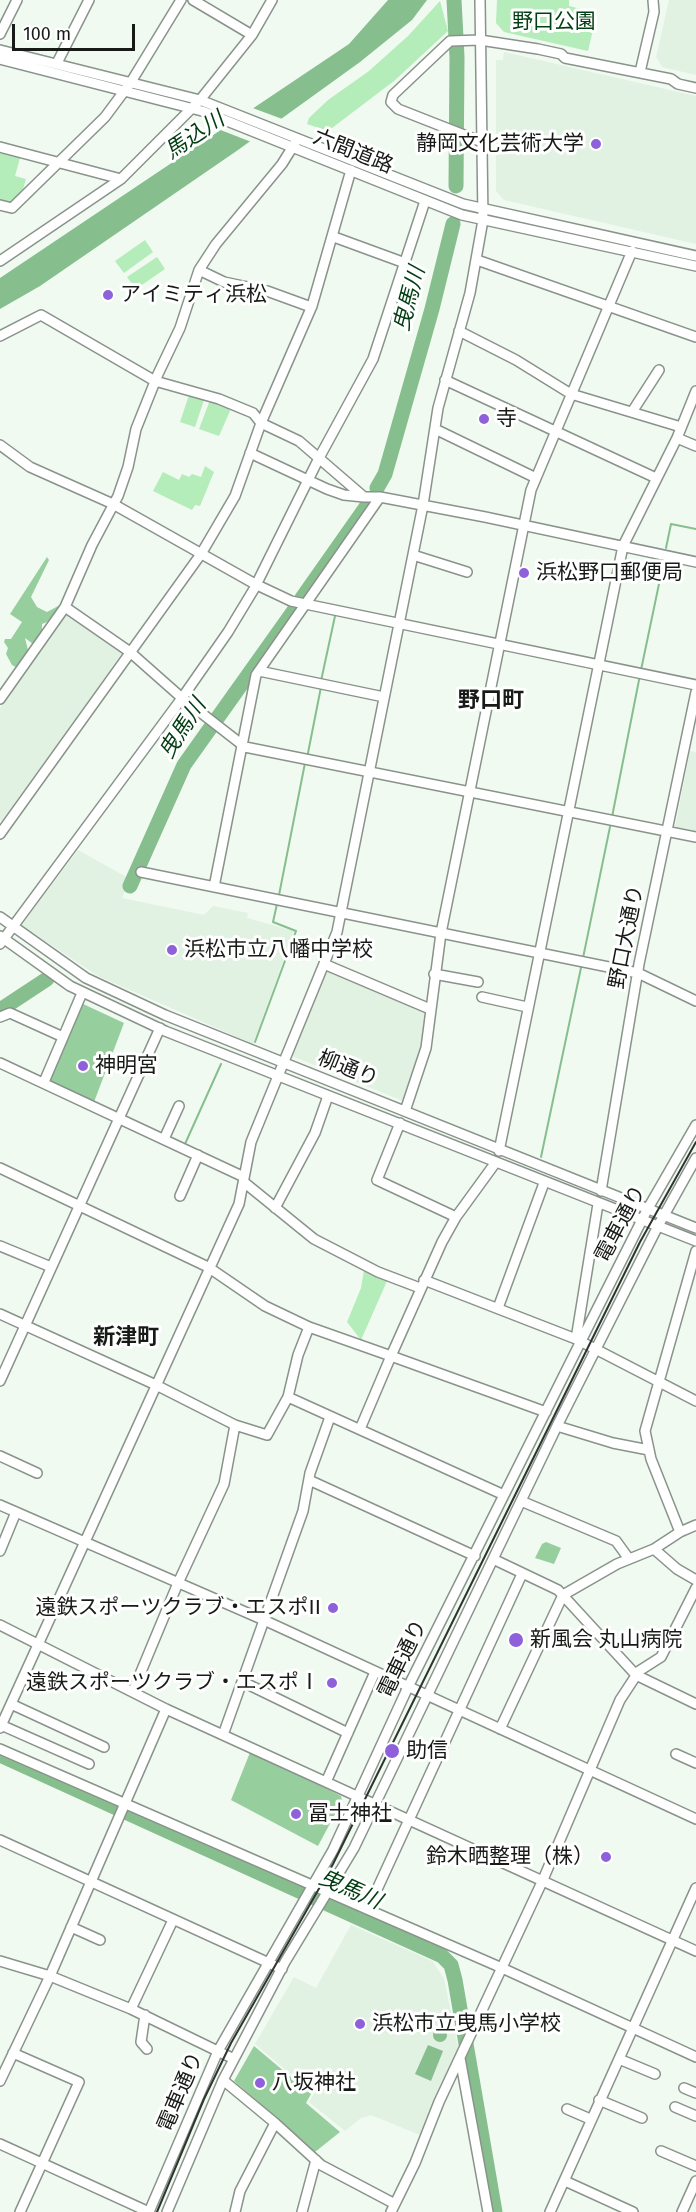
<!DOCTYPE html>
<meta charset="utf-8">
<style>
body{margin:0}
#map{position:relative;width:696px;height:2212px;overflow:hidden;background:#f0faf1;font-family:"Fira Sans",sans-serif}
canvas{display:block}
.scale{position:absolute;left:12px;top:24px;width:123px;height:27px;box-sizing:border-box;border:3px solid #171a17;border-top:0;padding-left:8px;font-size:18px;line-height:21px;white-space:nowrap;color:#171a17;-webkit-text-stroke:4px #fff;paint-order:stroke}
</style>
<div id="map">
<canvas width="696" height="2212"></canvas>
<div class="scale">100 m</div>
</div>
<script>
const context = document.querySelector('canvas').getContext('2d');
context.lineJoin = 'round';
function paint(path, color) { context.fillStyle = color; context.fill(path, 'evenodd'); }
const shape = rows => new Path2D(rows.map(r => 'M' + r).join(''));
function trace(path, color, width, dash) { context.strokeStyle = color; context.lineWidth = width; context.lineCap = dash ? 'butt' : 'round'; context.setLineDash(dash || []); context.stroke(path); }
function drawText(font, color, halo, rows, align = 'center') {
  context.font = font + ' "Fira Sans","Noto Sans JP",sans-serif'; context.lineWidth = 6; context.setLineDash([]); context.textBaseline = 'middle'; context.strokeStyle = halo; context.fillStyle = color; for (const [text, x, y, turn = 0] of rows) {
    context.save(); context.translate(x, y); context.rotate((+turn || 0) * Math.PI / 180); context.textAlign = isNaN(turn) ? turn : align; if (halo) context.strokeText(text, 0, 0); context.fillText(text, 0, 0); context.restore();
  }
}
const built = shape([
 [669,0,696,0,696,75,662,67,656,57],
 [504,52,696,96,696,244,504,200,496,191,496,60,503,60],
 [70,614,120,649,122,653,3,822,0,820,0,708,66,615],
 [690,751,696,752,696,833,675,828],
 [78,850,130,879,122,898,204,915,213,906,248,913,247,918,294,931,253,1044,98,976,21,925],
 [327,970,428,1011,419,1060,403,1101,292,1056],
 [351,1925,432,1961,444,1978,458,2048,420,2135,371,2115,361,2118,345,2131,309,2102,314,2094,255,2044,294,1977,316,1988]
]);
const green = shape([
 [497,0,569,0,569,6,597,13,588,51,504,32,496,23],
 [440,1,448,31,394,81,328,131,307,124,309,118,328,100,369,71,408,36],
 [0,153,20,158,15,176,26,179,21,196,11,205,0,203],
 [145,240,153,252,124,273,115,261],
 [157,257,165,269,136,289,127,277],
 [189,395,204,400,195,427,180,422],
 [210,400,228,407,230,411,219,436,199,429],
 [205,466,214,472,200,506,195,505,192,510,153,491,163,472,179,480,182,474,189,477,192,474,201,477],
 [364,1270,387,1281,361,1340,347,1322,361,1288]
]);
const forest = shape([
 [47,557,49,560,31,597,37,607,47,612,62,604,47,622,42,624,42,632,33,644,25,638,29,654,19,669,12,665,6,654,8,648,4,642,5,639,11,639,22,622,10,614],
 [81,1003,124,1023,94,1102,48,1081],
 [546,1542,561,1548,554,1564,535,1558,542,1544],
 [251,1750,341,1796,342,1801,318,1846,231,1800],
 [254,2046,311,2094,306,2103,340,2132,315,2152,234,2081]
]);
const water = shape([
 [388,0,427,0,412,20,360,62,238,150,40,286,0,309,0,278,349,44],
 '433 2035a7 7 0 1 1 14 0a7 7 0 1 1-14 0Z',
 [428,2045,443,2051,431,2081,415,2074]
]);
const pier = shape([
 [250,107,285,120,254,143,218,129]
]);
const stream = shape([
 [666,548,671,524,696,529],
 [641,670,664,560],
 [321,681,335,616],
 [307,758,321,687],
 [612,817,640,675],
 [279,895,305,763],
 [583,958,611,822],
 [255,1042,296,931,273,922,277,904],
 [185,1144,221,1064],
 [541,1157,582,963]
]);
const river = shape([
 [454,0,457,57,456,186],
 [377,488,385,474,432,309,453,224],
 [302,598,366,507],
 [130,886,184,765,295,609],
 [0,1010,47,979],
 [0,1755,442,1956,451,1965,455,1980,495,2212]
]);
const minor = shape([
 [193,0,252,35],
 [0,34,17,0],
 [0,50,200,100,463,204,696,256],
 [0,59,202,111,462,215,696,266],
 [57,63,89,0],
 [640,72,654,12,653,0],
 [482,142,398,109,391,102,393,95,450,41,480,40,538,49,561,54,565,58,671,79,678,84,696,88],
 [0,147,121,179],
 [0,205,12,208,105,117,131,82,181,0],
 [334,237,405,263],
 [477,260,696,337],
 [0,261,121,179,200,100,252,35,272,0],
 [199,270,224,282,267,291,311,307],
 [459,331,516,360,571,394,681,427],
 [0,336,41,315,155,381,219,399,253,413,261,423,299,441,364,497,380,497,485,517,696,562],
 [445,380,656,478],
 [632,412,659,370],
 [435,429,536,478],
 [677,438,696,446],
 [0,445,30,467,113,504,255,584,291,601,696,685],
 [250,453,327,489,344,495,364,497],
 [413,555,467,572],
 [65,607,130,652,182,698,245,747,696,837],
 [259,671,384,697],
 [0,699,65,607,92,545,118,496,128,467,136,429,158,374,180,328,199,270,216,244,282,164,295,143],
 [0,834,201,554,235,496,261,423,312,306,351,170],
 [141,872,638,973,696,1001],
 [214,887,256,675,380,497],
 [0,917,86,978,165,1015,696,1228],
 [0,936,70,986,165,1031,696,1241],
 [0,944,182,698,228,632,254,589,319,458,373,359,425,201],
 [324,964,430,1009],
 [434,974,478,982],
 [482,997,527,1007],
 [0,1017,10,1013,63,1037],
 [0,1063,244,1177],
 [44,1082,82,993],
 [405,1111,426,1048,441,933,531,490,632,251],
 [400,1123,377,1180,456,1217],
 [164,1139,179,1106],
 [499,1151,623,546,677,438,696,391],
 [496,1162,456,1217,442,1242,391,1356,546,1412],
 [0,1168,208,1267,265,1306,309,1327,391,1356,360,1429],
 [245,1183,314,1239,378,1272,420,1288],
 [601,1191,639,964,696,692],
 [180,1196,198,1155],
 [275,1208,315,1133,328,1096],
 [0,1246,51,1267],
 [424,1280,576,1339,696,1401],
 [498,1308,544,1183],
 [0,1314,156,1385,235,1425],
 [576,1339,598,1204],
 [0,1381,160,1028],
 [288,1397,504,1495],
 [557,1426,613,1443,649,1450],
 [0,1456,37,1473],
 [309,1480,475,1556],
 [521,1501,616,1541,629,1559],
 [0,1505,266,1621,696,1819],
 [680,1532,651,1459,645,1431,696,1251],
 [654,1549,677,1569,696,1580],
 [0,1551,16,1512],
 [493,1559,558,1590,636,1675,696,1704],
 [0,1625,166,1709,696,1951],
 [243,1682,348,1733],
 [133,1691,178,1583,224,1484,235,1425,267,1435,288,1397,298,1355,309,1327],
 [11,1704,104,1747],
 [1,1725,89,1764],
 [0,1728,239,1204,251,1142,337,932,423,505,438,408,470,293,483,220,480,0],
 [500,1729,563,1595,617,1564,654,1549,680,1532,696,1525],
 [223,1735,303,1511,310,1473,330,1417],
 [0,1749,502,1968,696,2057],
 [676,1754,696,1763],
 [326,1782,375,1672],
 [0,1840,282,1969],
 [368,1909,522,1574],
 [71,1927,100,1940],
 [0,1961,50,1976,131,2009,234,2059],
 [131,2009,173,1920],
 [145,2015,141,2042,147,2049],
 [13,2053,79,2082,20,2212],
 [460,2058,488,2212],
 [619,2059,655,2074],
 [223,2080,275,2123,240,2191,235,2212],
 [0,2081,50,1976,166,1709],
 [684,2088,696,2093],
 [599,2100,642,2118],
 [675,2107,696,2116],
 [567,2109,590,2119],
 [275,2123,321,2165,395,2204],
 [0,2144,149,2212],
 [661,2151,696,2166],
 [565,2181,633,2212],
 [149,2212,218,2051,333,1850,408,1687,580,1343,647,1210,696,1125],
 [167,2212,223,2080,285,1962,354,1848,557,1426,658,1226,696,1158],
 [302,2212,316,2160],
 [391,2212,415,2163,439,2102,542,1882,620,1700,639,1671,661,1657,696,1588],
 [550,2212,696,1888],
 [682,2212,696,2181]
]);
const rail = shape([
 [157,2212,204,2099,231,2043,333,1864,640,1242,696,1142]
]);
const markers = [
 [596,144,6,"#8e61db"],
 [108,295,6,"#8e61db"],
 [484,419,6,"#8e61db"],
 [524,573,6,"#8e61db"],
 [172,950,6,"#8e61db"],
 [83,1066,6,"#8e61db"],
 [333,1608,6,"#8e61db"],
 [516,1640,8,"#8e61db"],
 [332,1683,6,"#8e61db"],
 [392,1751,8,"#8e61db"],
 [296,1814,6,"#8e61db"],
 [606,1857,6,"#8e61db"],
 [360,2024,6,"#8e61db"],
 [260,2083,6,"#8e61db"]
];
const parkNames = [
 ["野口公園",554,22]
];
const poiNames = [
 ["静岡文化芸術大学",584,144,"right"],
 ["アイミティ浜松",120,295],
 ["寺",496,419],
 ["浜松野口郵便局",536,573],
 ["浜松市立八幡中学校",184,950],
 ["神明宮",95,1066],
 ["遠鉄スポーツクラブ・エスポII",321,1608,"right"],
 ["新風会 丸山病院",530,1640],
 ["遠鉄スポーツクラブ・エスポⅠ",320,1683,"right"],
 ["助信",406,1751],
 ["冨士神社",308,1814],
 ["鈴木晒整理（株）",594,1857,"right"],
 ["浜松市立曳馬小学校",372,2024],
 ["八坂神社",272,2083]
];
const streetNames = [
 ["六間道路",353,152,22],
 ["野口大通り",627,937,-79],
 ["柳通り",348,1069,22],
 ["電車通り",621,1224,-62],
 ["電車通り",403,1659,-64],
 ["電車通り",181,2092,-67]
];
const waterNames = [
 ["馬込川",195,136,-34],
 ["曳馬川",410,299,-75],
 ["曳馬川",183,729,-57],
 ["曳馬川",350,1890,24]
];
const neighbourhoodNames = [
 ["野口町",491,701],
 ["新津町",126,1338]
];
paint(built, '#e1f1e2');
paint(green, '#b4ecba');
paint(forest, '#97ce9d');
paint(water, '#87be8e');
paint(pier, '#f0faf1');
trace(stream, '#87be8e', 2);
trace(river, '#87be8e', 15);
trace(minor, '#8a938b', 12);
trace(minor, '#fff', 9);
trace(rail, '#303430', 2);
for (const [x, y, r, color] of markers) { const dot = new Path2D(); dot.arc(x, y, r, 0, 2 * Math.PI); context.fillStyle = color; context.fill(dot); trace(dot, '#fff', 2); }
drawText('21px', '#003f12', '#fff', parkNames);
drawText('21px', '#171a17', '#fff', poiNames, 'left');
drawText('21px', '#171a17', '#fff', streetNames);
drawText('italic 22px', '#003e11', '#fff', waterNames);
drawText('bold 22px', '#171a17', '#fff', neighbourhoodNames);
</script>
